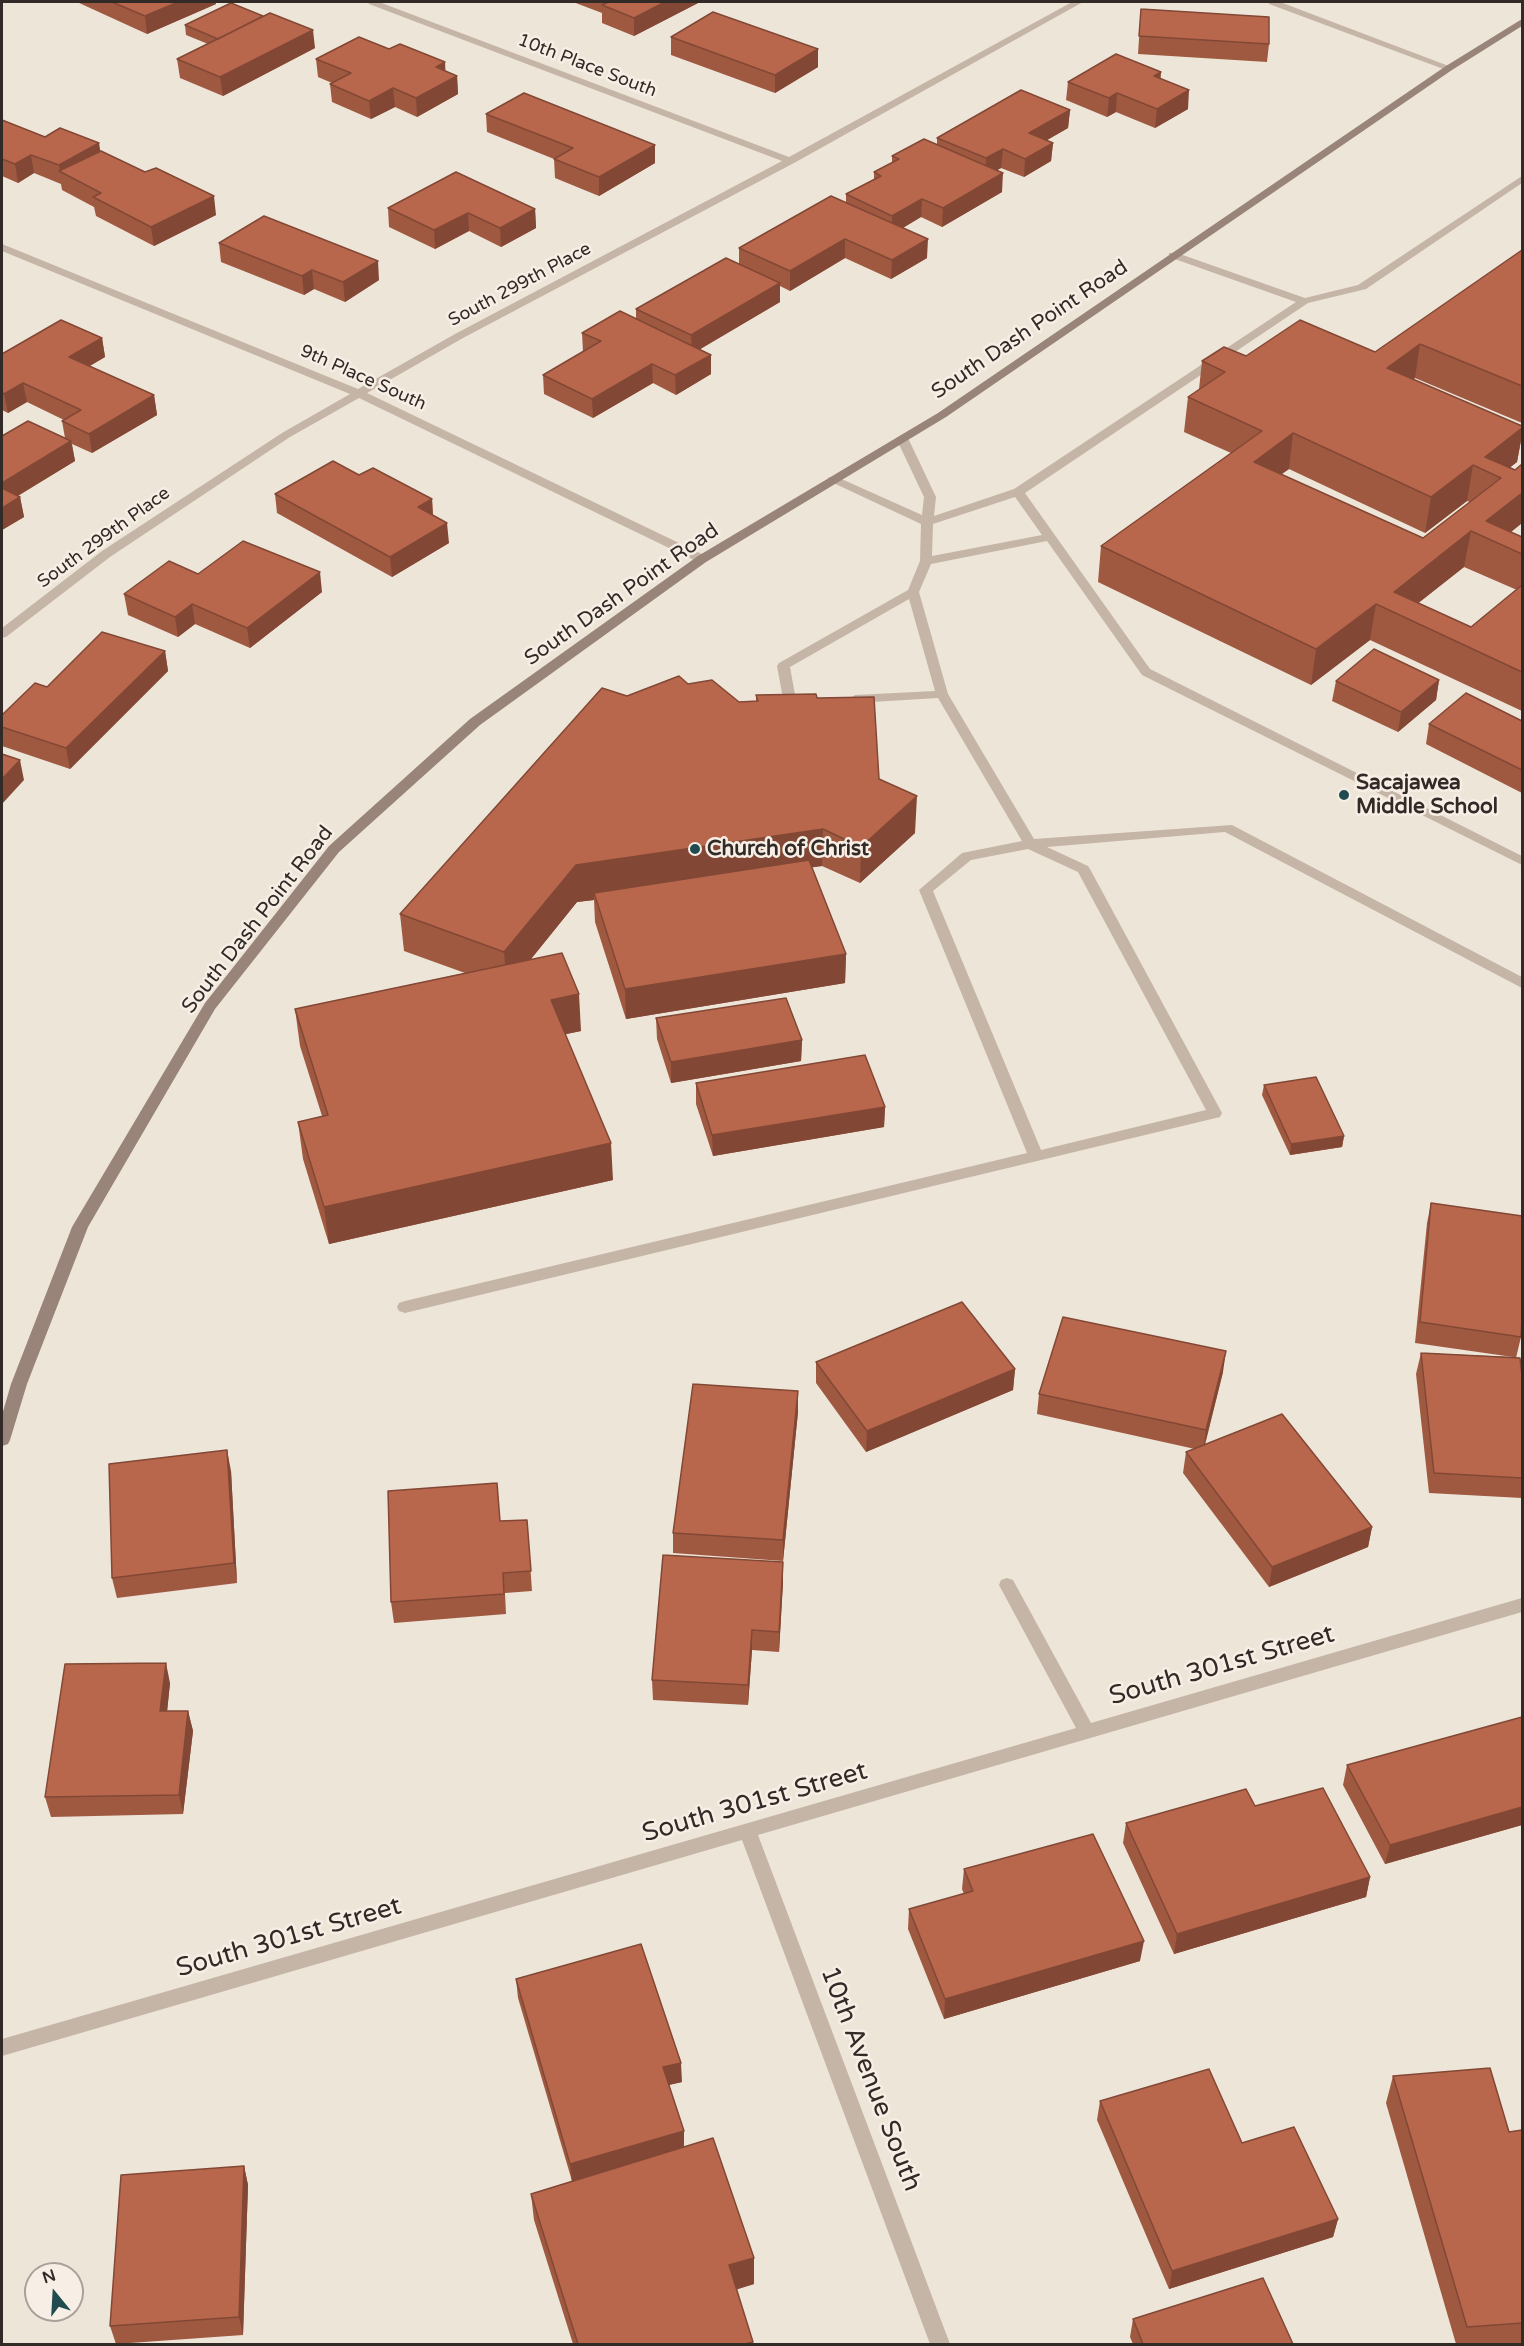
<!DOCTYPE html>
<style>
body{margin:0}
#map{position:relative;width:1524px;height:2346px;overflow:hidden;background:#eee5d9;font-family:"Varela Round",sans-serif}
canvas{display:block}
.frame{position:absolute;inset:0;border:3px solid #322a26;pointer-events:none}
.north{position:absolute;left:24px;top:2262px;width:60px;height:60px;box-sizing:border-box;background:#f7efe5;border:2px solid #a8a099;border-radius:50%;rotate:342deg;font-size:16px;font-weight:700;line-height:24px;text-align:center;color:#322a26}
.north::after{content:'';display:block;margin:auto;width:21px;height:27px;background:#204c4f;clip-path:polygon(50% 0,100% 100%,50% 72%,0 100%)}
</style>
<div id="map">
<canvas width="1524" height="2346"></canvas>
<div class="frame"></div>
<div class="north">N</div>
</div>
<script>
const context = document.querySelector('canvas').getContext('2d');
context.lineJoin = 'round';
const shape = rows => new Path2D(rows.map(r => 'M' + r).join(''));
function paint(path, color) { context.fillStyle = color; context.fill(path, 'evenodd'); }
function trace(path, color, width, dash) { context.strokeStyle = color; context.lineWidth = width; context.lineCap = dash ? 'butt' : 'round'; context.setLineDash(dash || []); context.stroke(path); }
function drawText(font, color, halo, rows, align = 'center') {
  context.font = font + ' "Varela Round",sans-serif'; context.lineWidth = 5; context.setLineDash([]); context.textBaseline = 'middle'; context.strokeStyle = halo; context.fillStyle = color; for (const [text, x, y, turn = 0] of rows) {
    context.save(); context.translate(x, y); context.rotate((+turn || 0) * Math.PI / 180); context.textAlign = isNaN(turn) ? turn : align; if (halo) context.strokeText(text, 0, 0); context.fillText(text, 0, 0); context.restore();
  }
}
const service = shape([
 [1522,176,1522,183,1366,289,1308,303,1025,493,1150,669,1522,856,1522,865,1142,675,1047,541,931,564,919,592,948,694,1034,839,1232,825,1522,977,1522,988,1225,832,1047,847,1088,866,1090,869,1222,1113,1220,1117,405,1313,399,1311,397,1307,399,1303,405,1301,1027,1153,919,890,962,853,1022,841,938,698,855,703,849,699,855,695,935,691,909,599,790,667,796,700,806,700,807,703,806,706,790,708,784,704,777,666,779,663,908,590,920,561,921,524,827,480,829,477,837,477,922,515,924,497,896,438,902,435,908,438,936,497,934,516,1014,489,1296,302,1169,257,1169,253,1177,253,1305,298,1358,285,1522,176],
 [1015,497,1042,535,932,556,933,524,1015,497],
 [1028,849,1078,872,1206,1110,1041,1150,933,891,971,860,1028,849]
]);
const minor = shape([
 [368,2,379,2,789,157,1072,2,1083,2,794,163,463,338,367,393,706,556,706,562,698,562,359,398,290,437,110,557,6,637,2,638,2,628,102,551,282,433,350,394,2,251,2,244,358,389,455,334,782,161,369,4,368,2],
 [1268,2,1280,2,1454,68,1446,70,1269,4,1268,2],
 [1007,1578,1013,1580,1091,1723,1522,1598,1522,1612,758,1835,950,2344,930,2344,742,1840,2,2056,2,2039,1076,1728,999,1585,1001,1580,1007,1578]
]);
const secondary = shape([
 [1522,19,1522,26,1452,70,946,417,706,562,480,725,339,852,215,1009,88,1227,27,1384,10,1440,8,1444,2,1446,2,1415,11,1384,72,1227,205,1003,329,846,470,719,698,556,938,413,1446,66,1522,19]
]);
const wall = shape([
 [77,2,215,2,216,4,147,34],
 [573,2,700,2,634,36,602,23,602,13],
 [1141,9,1269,44,1267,62,1138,54],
 [185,25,315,48,223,96,180,78,177,59,208,44,186,35],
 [671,37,818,49,818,67,775,93,671,55],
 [389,49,445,62,445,71,457,76,458,94,417,117,395,107,371,119,332,102,330,84,332,83,318,77,316,59],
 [1161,79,1188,109,1155,128,1116,112,1107,117,1066,100,1068,82],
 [1070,110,1068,128,1047,140,1053,143,1051,161,1024,177,1001,168,997,170,1002,192,942,227,921,217,903,228,927,258,891,279,845,258,790,291,780,286,780,302,700,349,711,374,676,395,653,383,593,418,544,394,543,375,583,352,582,333,636,319,636,309,739,264,739,248,846,203,846,194,874,179,874,172,892,163,892,156,937,144,937,138],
 [486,114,655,145,655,163,599,196,555,178,554,159,487,132],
 [2,120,45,137,100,152,216,215,154,246,96,216,94,207,62,190,61,184,34,173,18,183,2,176],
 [388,208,535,209,536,228,501,247,469,231,435,249,389,227],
 [219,243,379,280,345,302,314,289,304,295,221,262],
 [1522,250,1522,423,1415,378,1413,379,1522,426,1522,435,1517,462,1510,467,1515,470,1522,464,1522,523,1511,532,1522,537,1522,711,1370,640,1311,685,1098,582,1101,546,1231,453,1184,432,1188,397,1199,389,1202,361,1246,356,1375,352],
 [1289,469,1425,533,1467,501,1470,502,1423,538,1281,474],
 [1464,567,1517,590,1471,627,1418,603],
 [61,320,102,338,105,357,90,366,154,395,157,415,92,453,72,444,75,461,18,496,20,497,24,517,2,530,2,436,28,421,65,438,62,421,64,420,27,402,8,413,2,410,2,354],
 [359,475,432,499,433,515,449,543,392,577,277,513,275,494],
 [198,574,322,592,250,648,195,624,178,637,128,615,124,594],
 [165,651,168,671,70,769,2,746,2,715,47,687],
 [1439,680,1436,700,1398,732,1332,701,1336,681],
 [688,684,739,702,756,701,756,695,817,698,879,779,915,833,860,883,822,866,812,867,846,954,845,983,626,1019,595,922,594,900,577,902,530,960,581,1031,565,1034,613,1180,329,1244,303,1159,298,1122,322,1116,300,1046,295,1009,465,973,404,951,400,914,627,696],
 [1522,721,1522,793,1426,744,1429,724],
 [656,1018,802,1040,801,1061,671,1083,657,1039],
 [696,1083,885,1107,884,1127,713,1156,696,1104],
 [1264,1085,1344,1136,1342,1147,1290,1155,1262,1095],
 [1431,1203,1521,1337,1516,1358,1522,1376,1522,1498,1429,1493,1416,1374,1421,1353,1513,1357,1415,1343,1427,1223],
 [816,1362,1015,1369,1013,1390,866,1452,816,1383],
 [1223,1372,1205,1445,1372,1527,1368,1547,1269,1587,1183,1473,1186,1452,1195,1449,1037,1414,1039,1394],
 [798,1412,783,1561,673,1553,673,1533],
 [231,1471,237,1583,117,1598,112,1578],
 [527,1520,532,1591,505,1593,506,1614,394,1623,391,1602,500,1521],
 [783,1562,783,1582,779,1652,752,1650,748,1705,653,1700,652,1680],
 [170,1683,167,1711,188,1711,193,1731,183,1814,51,1817,45,1797],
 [1522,1717,1522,1825,1385,1864,1343,1785,1347,1765],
 [1255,1806,1370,1877,1366,1897,1174,1954,1123,1843,1126,1823],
 [964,1869,1140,1961,944,2019,908,1929,909,1909,964,1894,962,1889],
 [516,1979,682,2082,669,2085,684,2131,684,2146,754,2258,754,2284,736,2289,753,2342,753,2344,573,2344,534,2220,531,2194,572,2181,518,1998],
 [1393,2076,1509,2132,1522,2130,1522,2344,1456,2344,1386,2103],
 [1100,2101,1242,2143,1338,2219,1333,2237,1169,2289,1097,2120],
 [244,2166,248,2185,243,2335,116,2344,110,2326],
 [1133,2319,1293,2344,1133,2344,1130,2337]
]);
const shadedWall = shape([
 [178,2,215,2,216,4,147,34,145,16],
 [665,2,700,2,634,36,634,18],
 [313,30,315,48,223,96,220,77],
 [818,49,818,67,775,93,775,75],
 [445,62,446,81,436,67],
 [1161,72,1160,90,1154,76],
 [457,76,458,94,417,117,416,98],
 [393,88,395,107,371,119,369,101],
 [1189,90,1188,109,1155,128,1157,109],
 [1117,93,1116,112,1107,117,1109,98],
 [1070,110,1068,128,1028,151,1029,133],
 [99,143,102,161,60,172,59,165],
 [1053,143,1051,161,1024,177,1025,159],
 [655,145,655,163,599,196,599,177],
 [1003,149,1001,168,985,177,986,158],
 [31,155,34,173,18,183,15,164],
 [1003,173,1002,192,942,227,943,208],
 [214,196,216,215,154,246,151,227],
 [922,199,921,217,892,234,892,216],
 [535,209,536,228,501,247,500,228],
 [468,213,469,231,435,249,434,230],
 [845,239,845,258,790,291,790,271],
 [928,239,927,258,891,279,892,260],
 [378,261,379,280,345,302,343,282],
 [312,270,314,289,304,295,302,276],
 [780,283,780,302,692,354,691,335],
 [102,338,105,357,72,376,69,357],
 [1420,344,1415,378,1381,403,1387,368],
 [711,355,711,374,676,395,675,375],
 [652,364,653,383,593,418,592,399],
 [23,383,27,402,8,413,4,394],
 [154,395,157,415,92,453,89,434],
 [1522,428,1522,435,1517,462,1498,477,1485,457],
 [1293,433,1289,469,1250,497,1254,462],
 [71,441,75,461,2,505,2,483],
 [1473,465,1467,501,1425,533,1431,497],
 [1522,493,1522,523,1497,543,1486,521],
 [20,497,24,517,2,530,2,508],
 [432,499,433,519,418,507],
 [447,523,449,543,392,577,390,557],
 [1471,531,1464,567,1402,616,1394,592],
 [320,572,322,592,250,648,247,628],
 [192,604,195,624,178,637,175,617],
 [1376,604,1370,640,1311,685,1316,649],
 [165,651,168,671,70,769,66,748],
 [1439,680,1436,700,1398,732,1401,712],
 [20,760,24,780,2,804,2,779],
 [917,796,915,833,860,883,861,847],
 [823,829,822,866,596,899,594,893,594,900,577,902,507,989,504,952,576,865],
 [846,954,845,983,626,1019,625,989],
 [579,994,581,1031,553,1037,551,1000],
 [802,1040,801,1061,671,1083,671,1062],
 [885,1107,884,1127,713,1156,712,1135],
 [1344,1136,1342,1147,1290,1155,1291,1144],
 [611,1143,613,1180,329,1244,324,1207],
 [1226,1351,1223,1372,1203,1451,1206,1430],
 [1015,1369,1013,1390,866,1452,867,1431],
 [798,1391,798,1412,783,1561,783,1540],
 [227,1450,231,1471,237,1583,234,1563],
 [1372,1527,1368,1547,1269,1587,1272,1567],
 [783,1562,783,1582,779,1652,779,1632],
 [752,1630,752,1650,748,1705,748,1685],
 [166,1663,170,1683,165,1732,160,1711],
 [188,1711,193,1731,183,1814,179,1795],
 [1522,1807,1522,1825,1385,1864,1390,1845],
 [1370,1877,1366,1897,1174,1954,1177,1934],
 [1144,1941,1140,1961,944,2019,945,1999],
 [681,2063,682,2082,664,2086,663,2067],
 [684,2131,684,2150,572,2183,570,2164],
 [244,2166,248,2185,243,2335,239,2317],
 [1338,2219,1333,2237,1169,2289,1172,2271],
 [754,2258,754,2284,729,2292,729,2265]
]);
const building = shape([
 [112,2,178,2,145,16,112,2],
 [609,2,665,2,634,18,602,5,609,2],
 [231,3,263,16,218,39,185,25,231,3],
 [1141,9,1269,17,1269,44,1139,36,1141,9],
 [713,12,818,49,775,75,671,37,713,12],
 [270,13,313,30,220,77,177,59,270,13],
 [359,37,389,49,400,44,445,62,436,67,457,76,416,98,393,88,369,101,330,84,351,73,316,59,359,37],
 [1116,54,1161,72,1154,76,1189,90,1157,109,1117,93,1109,98,1068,82,1116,54],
 [1021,90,1070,110,1029,133,1053,143,1025,159,1003,149,986,158,937,138,1021,90],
 [524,93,655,145,599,177,554,159,573,148,486,114,524,93],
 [2,120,45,137,60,128,99,143,59,165,31,155,15,164,2,159,2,120],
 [924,139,1003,173,943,208,922,199,892,216,846,194,881,176,874,172,899,159,892,156,924,139],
 [101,151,145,172,156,168,214,196,151,227,93,197,101,193,59,171,101,151],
 [456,172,535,209,500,228,468,213,434,230,388,208,456,172],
 [831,196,928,239,892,260,845,239,790,271,739,248,831,196],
 [264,216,378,261,343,282,312,270,302,276,219,243,264,216],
 [1522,250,1522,386,1420,344,1387,368,1522,426,1522,428,1485,457,1515,470,1522,464,1522,493,1486,521,1522,537,1522,554,1471,531,1394,592,1471,627,1522,585,1522,672,1376,604,1316,649,1101,546,1262,431,1188,397,1225,372,1202,361,1224,347,1246,356,1300,320,1375,352,1522,250],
 [1293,433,1431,497,1473,465,1501,478,1423,538,1254,462,1293,433],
 [726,258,780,283,691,335,636,309,726,258],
 [620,311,711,355,675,375,652,364,592,399,543,375,601,341,582,333,620,311],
 [61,320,102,338,69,357,154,395,89,434,62,421,81,410,23,383,4,394,2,392,2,354,61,320],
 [28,421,71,441,2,483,2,436,28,421],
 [333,461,359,475,373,468,432,499,418,507,447,523,390,557,275,494,333,461],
 [2,488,20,497,2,508,2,488],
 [243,541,320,572,247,628,192,604,175,617,124,594,169,561,198,574,243,541],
 [102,632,165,651,66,748,2,727,2,715,35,683,47,687,102,632],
 [1374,649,1439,680,1401,712,1336,681,1374,649],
 [679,676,688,684,712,680,739,702,758,701,756,695,816,694,817,698,874,697,879,779,917,796,861,847,823,829,576,865,504,952,400,914,602,688,627,696,679,676],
 [1466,693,1522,721,1522,770,1429,724,1466,693],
 [2,754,20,760,2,779,2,754],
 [809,860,846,954,625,989,594,893,809,860],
 [562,953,579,994,551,1000,611,1143,324,1207,298,1122,328,1115,295,1009,562,953],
 [786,998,802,1040,671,1062,656,1018,786,998],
 [865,1055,885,1107,712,1135,696,1083,865,1055],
 [1316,1077,1344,1136,1291,1144,1264,1085,1316,1077],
 [1431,1203,1522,1216,1522,1320,1521,1337,1420,1322,1431,1203],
 [962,1302,1015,1369,867,1431,816,1362,962,1302],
 [1063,1317,1226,1351,1206,1430,1039,1394,1063,1317],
 [1421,1353,1520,1358,1522,1376,1522,1478,1434,1473,1421,1353],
 [693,1384,798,1391,783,1540,673,1533,693,1384],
 [1282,1414,1372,1527,1272,1567,1186,1452,1282,1414],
 [227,1450,234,1563,112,1578,109,1464,227,1450],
 [497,1483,500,1521,527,1520,531,1571,503,1573,504,1594,391,1602,388,1491,497,1483],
 [663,1555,783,1562,779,1632,752,1630,748,1685,652,1680,663,1555],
 [166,1663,160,1711,188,1711,179,1795,45,1797,65,1664,166,1663],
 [1522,1717,1522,1807,1390,1845,1347,1765,1522,1717],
 [1323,1788,1370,1877,1177,1934,1126,1823,1246,1789,1255,1806,1323,1788],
 [1093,1834,1144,1941,945,1999,909,1909,973,1891,964,1869,1093,1834],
 [641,1944,681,2063,663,2067,684,2131,570,2164,516,1979,641,1944],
 [1490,2068,1509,2132,1522,2130,1522,2323,1467,2327,1393,2076,1490,2068],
 [1209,2069,1242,2143,1294,2127,1338,2219,1172,2271,1100,2101,1209,2069],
 [713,2138,754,2258,729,2265,753,2342,745,2344,578,2344,531,2194,713,2138],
 [244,2166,239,2317,110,2326,121,2175,244,2166],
 [1263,2278,1293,2344,1143,2344,1133,2319,1263,2278]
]);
const markers = [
 [1344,795,6,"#204c4f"],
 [695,849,6,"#204c4f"]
];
const farStreetnames = [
 ["10th Place South",587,66,21],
 ["South 299th Place",520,285,-28],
 ["9th Place South",363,378,24],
 ["South 299th Place",104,538,-36]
];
const streetNames = [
 ["South Dash Point Road",1030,330,-34],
 ["South Dash Point Road",622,595,-35],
 ["South Dash Point Road",258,920,-52]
];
const poiNames = [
 ["Sacajawea",1356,783],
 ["Middle School",1356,807],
 ["Church of Christ",707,849]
];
const nearStreetnames = [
 ["South 301st Street",1222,1666,-16],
 ["South 301st Street",755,1803,-16],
 ["South 301st Street",289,1938,-16],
 ["10th Avenue South",870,2079,69]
];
paint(service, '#c5b5a7');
paint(minor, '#c5b5a7');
paint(secondary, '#988478');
paint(wall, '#9f5941');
paint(shadedWall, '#824835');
paint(building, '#b9674c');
trace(building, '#824835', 1.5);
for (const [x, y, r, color] of markers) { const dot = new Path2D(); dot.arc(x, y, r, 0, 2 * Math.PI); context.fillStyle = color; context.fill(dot); trace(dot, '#f7efe5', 2); }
drawText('18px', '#322a26', '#f7efe5', farStreetnames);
drawText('21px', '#322a26', '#f7efe5', streetNames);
drawText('bold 21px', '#322a26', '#f7efe5', poiNames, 'left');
drawText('26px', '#322a26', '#f7efe5', nearStreetnames);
</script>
